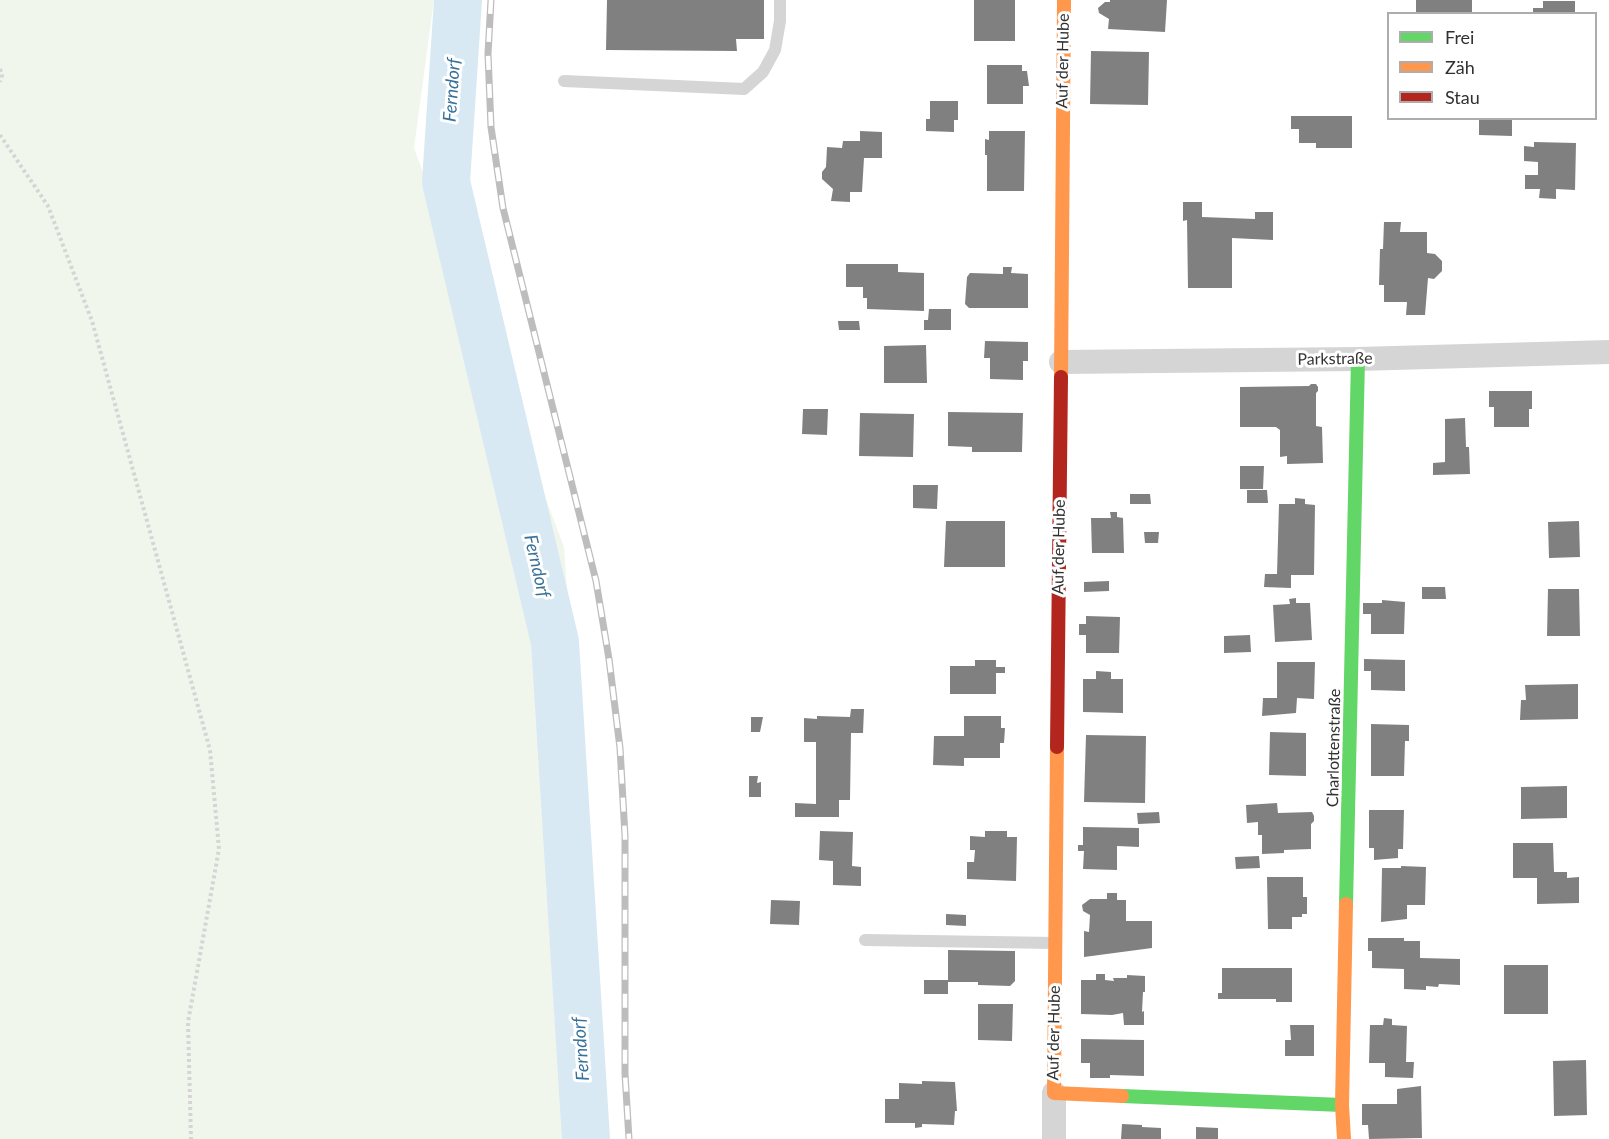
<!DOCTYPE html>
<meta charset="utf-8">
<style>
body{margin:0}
#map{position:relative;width:1609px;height:1139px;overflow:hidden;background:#fff;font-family:Lato,sans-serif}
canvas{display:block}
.legend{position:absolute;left:1387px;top:12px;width:210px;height:108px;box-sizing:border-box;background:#fff;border:2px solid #adadad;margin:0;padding:8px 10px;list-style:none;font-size:18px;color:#313131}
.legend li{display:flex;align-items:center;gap:12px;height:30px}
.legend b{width:30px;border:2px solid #adadad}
</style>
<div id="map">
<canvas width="1609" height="1139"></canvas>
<ul class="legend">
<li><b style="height:8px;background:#63d668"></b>Frei</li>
<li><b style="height:8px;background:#ff974d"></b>Zäh</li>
<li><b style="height:8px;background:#b3261e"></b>Stau</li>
</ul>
</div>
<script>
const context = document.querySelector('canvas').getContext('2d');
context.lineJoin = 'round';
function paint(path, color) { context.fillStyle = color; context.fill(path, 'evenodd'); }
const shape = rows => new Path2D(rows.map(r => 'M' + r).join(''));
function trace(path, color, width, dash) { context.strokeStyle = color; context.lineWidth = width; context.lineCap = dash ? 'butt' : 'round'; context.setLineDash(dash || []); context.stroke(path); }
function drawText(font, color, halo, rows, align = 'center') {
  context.font = font + ' Lato,sans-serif'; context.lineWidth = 6; context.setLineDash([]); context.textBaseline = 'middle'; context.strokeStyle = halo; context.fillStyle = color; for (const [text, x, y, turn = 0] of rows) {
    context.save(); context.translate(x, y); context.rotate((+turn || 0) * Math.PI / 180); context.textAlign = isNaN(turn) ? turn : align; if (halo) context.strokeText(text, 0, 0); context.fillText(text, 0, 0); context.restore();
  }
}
const green = shape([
 [0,0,434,0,414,148,564,547,603,1108,610,1139,0,1139]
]);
const river = shape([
 [458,0,446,182,555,642,586,1139]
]);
const building = shape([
 [607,0,764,0,764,39,736,39,737,51,606,50],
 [974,0,1015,0,1015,41,974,41],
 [1110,0,1167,0,1165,32,1108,29,1109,19,1099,13,1098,8,1105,2,1110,2],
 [1416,0,1472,0,1472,14,1416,14],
 [1543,1,1575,1,1575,14,1533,14,1533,8,1543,8],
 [1091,51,1149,52,1148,105,1090,104],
 [987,65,1022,65,1022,71,1027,71,1029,86,1023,86,1023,104,987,104],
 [930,101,958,101,958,120,954,120,954,132,926,131,926,119,930,119],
 [1291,116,1352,116,1352,148,1316,148,1316,143,1299,143,1299,129,1291,129],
 [1479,118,1512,118,1512,136,1479,135],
 [860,131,882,132,882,158,864,158,862,192,850,192,850,202,831,201,833,189,822,179,822,172,826,167,827,147,842,148,843,141,860,141],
 [989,131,1025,131,1024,191,987,191,987,155,985,155,985,139,989,140],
 [1534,142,1576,143,1575,190,1556,189,1556,199,1539,198,1540,189,1525,189,1525,175,1538,175,1538,162,1524,161,1524,146,1534,147],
 [1183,202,1202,202,1202,217,1255,219,1255,212,1273,212,1273,240,1232,238,1232,288,1188,288,1187,220,1183,221],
 [1384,222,1401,222,1400,232,1427,232,1427,253,1435,254,1442,261,1442,271,1434,279,1428,278,1425,315,1406,315,1407,302,1384,302,1384,285,1379,285,1380,249,1383,249],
 [846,264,898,264,898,272,924,273,924,311,867,309,867,298,863,298,863,287,846,287],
 [1003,267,1012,267,1011,273,1028,274,1028,308,969,308,965,304,967,277,970,273,1003,274],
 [929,309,951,309,951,330,924,330,924,320,928,320],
 [838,321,859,321,860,330,839,330],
 [985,341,1028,342,1028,361,1023,361,1023,380,990,379,990,358,984,358],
 [926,345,927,383,884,383,884,346],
 [1311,384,1316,384,1318,387,1318,391,1316,393,1316,426,1322,427,1323,463,1287,464,1287,456,1280,457,1280,430,1276,427,1240,427,1240,387,1309,386],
 [1489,391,1532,391,1532,409,1529,409,1529,427,1494,427,1494,407,1489,407],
 [803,409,828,409,827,435,802,434],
 [948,412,1023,413,1022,452,972,452,972,447,948,446],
 [860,413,914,414,913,457,859,456],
 [1465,418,1466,447,1469,447,1470,474,1433,475,1433,463,1445,462,1445,419],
 [1240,466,1264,466,1263,489,1240,489],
 [913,485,938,485,937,509,913,508],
 [1247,490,1267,490,1268,503,1247,503],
 [1130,494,1150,494,1151,504,1130,504],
 [1295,498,1305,499,1305,504,1315,505,1314,575,1291,575,1291,588,1264,587,1265,574,1277,574,1279,504,1295,504],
 [1110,512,1117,512,1117,517,1123,518,1124,553,1092,553,1091,518,1111,518],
 [946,521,1005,521,1005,567,944,567],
 [1579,521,1580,557,1549,558,1548,522],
 [1144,532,1159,532,1158,543,1145,543],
 [1109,581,1109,591,1084,592,1084,582],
 [1422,587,1445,587,1446,599,1422,599],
 [1548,589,1579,589,1580,636,1547,636],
 [1296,598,1296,603,1310,603,1312,640,1275,642,1273,605,1290,604,1289,599],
 [1382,600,1405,602,1404,634,1371,634,1371,614,1363,614,1363,603,1382,603],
 [1086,616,1120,617,1119,653,1086,653,1086,635,1079,635,1079,624,1086,624],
 [1250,635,1251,652,1224,653,1224,636],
 [1364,659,1405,660,1405,691,1371,690,1371,671,1364,671],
 [975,660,996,660,996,667,1005,667,1005,673,996,673,996,694,950,694,950,666,975,666],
 [1277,662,1315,662,1314,699,1297,698,1296,713,1262,716,1263,698,1277,698],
 [1096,671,1111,672,1111,679,1123,679,1123,713,1083,712,1083,679,1096,679],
 [1578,684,1578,719,1520,720,1521,700,1526,700,1525,685],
 [851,709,864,709,863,733,851,733,850,800,839,800,839,817,795,817,795,803,816,804,816,742,804,742,804,718,817,719,817,716,850,717],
 [964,716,1001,716,1001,728,1005,728,1004,743,1000,743,1000,758,964,758,964,766,933,765,934,736,964,736],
 [751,717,763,717,760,732,751,732],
 [1371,724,1409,725,1409,741,1405,741,1404,776,1371,776],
 [1270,732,1306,733,1306,776,1269,775],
 [1086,735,1146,736,1145,803,1084,802],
 [749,776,758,776,757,783,761,782,761,797,749,797],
 [1567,786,1567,818,1521,819,1521,787],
 [1277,803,1278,813,1312,812,1314,816,1314,821,1311,824,1311,849,1284,850,1284,853,1262,854,1262,835,1258,835,1258,822,1247,823,1246,805],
 [1369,810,1404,810,1403,849,1398,849,1398,858,1374,860,1374,848,1369,848],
 [1159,812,1160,823,1138,824,1137,813],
 [1083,827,1139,828,1139,847,1117,846,1117,870,1083,869,1084,851,1078,851,1078,845,1083,845],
 [820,831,853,832,852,866,861,867,861,886,833,885,833,861,819,860],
 [985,831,1007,831,1007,837,1017,837,1016,881,967,879,967,862,974,862,975,850,970,850,970,836,985,837],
 [1513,843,1553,843,1554,872,1567,872,1567,878,1579,877,1579,903,1537,904,1537,878,1513,878],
 [1259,856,1260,868,1236,869,1235,857],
 [1401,866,1426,867,1425,905,1407,905,1407,919,1381,922,1382,868,1401,868],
 [1267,877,1303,877,1303,897,1307,897,1307,914,1302,914,1302,917,1292,917,1292,929,1268,929],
 [1107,893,1117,893,1117,900,1126,900,1126,921,1152,921,1152,948,1084,957,1084,931,1089,932,1090,915,1083,911,1082,905,1090,899,1107,899],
 [771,900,800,901,799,925,770,924],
 [946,914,966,915,966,926,946,925],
 [1368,938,1404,938,1404,941,1420,941,1420,958,1460,959,1460,985,1439,984,1438,987,1426,986,1426,990,1404,989,1404,969,1372,968,1372,951,1368,951],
 [948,950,1015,951,1015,981,1010,986,978,985,978,982,948,982],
 [1504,965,1548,965,1548,1014,1504,1014],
 [1222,968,1292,968,1292,1002,1276,1002,1276,999,1218,999,1218,993,1222,993],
 [1096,974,1105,974,1105,980,1114,981,1113,978,1127,978,1127,975,1145,976,1145,992,1143,992,1142,1012,1144,1011,1144,1025,1124,1025,1123,1013,1112,1015,1081,1014,1081,980,1096,980],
 [924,980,948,980,948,994,924,994],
 [978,1004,1013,1004,1012,1041,978,1040],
 [1384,1018,1392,1019,1392,1025,1407,1026,1406,1062,1414,1062,1413,1078,1385,1077,1385,1063,1369,1063,1370,1025,1383,1025],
 [1290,1025,1314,1025,1314,1056,1285,1056,1285,1040,1291,1040],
 [1081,1039,1144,1040,1144,1076,1110,1075,1110,1078,1090,1078,1090,1063,1081,1063],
 [1586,1060,1587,1115,1554,1116,1553,1061],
 [922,1081,955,1082,957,1111,955,1111,954,1125,922,1124,922,1127,915,1128,915,1123,885,1123,885,1099,899,1099,899,1083,922,1084],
 [1421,1086,1422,1138,1369,1139,1368,1125,1362,1125,1362,1104,1397,1104,1397,1089],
 [1122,1124,1142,1125,1142,1127,1161,1128,1161,1139,1121,1139],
 [1196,1127,1218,1128,1218,1139,1196,1139]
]);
const path = shape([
 [0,69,2,75,0,82],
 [0,135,48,206,92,321,210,750,219,849,188,1022,191,1139]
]);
const lane = shape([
 [564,81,744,89,763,72,775,50,780,21,780,0],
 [865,940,1054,943]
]);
const street = shape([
 [1061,362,1358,359,1609,352],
 [1054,1093,1054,1139]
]);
const fast = shape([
 [1346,904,1358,359],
 [1122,1096,1342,1105]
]);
const slow = shape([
 [1061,377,1064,0],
 [1057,747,1054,1093,1122,1096],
 [1344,1139,1342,1105,1346,904]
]);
const jam = shape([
 [1057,747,1061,377]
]);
const rail = shape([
 [491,0,488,54,491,127,503,208,596,581,609,659,620,748,625,836,625,1074,629,1139]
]);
const streetNames = [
 ["Auf der Hube",1063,61,-89],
 ["Parkstraße",1335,359,-1],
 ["Auf der Hube",1059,547,-89],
 ["Charlottenstraße",1334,748,-89],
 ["Auf der Hube",1054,1033,-89]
];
const waterNames = [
 ["Ferndorf",452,90,-86],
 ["Ferndorf",537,566,77],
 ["Ferndorf",581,1049,-94]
];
paint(green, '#f1f6ed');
trace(river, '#d9e9f4', 48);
paint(building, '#808080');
trace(path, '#d5d5d5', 4, [3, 3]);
trace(lane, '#d5d5d5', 12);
trace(street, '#d5d5d5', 24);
trace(fast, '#63d668', 14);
trace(slow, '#ff974d', 14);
trace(jam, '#b3261e', 14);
trace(rail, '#bdbdbd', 7);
trace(rail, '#fff', 4.5, [14]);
drawText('16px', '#313131', '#fff', streetNames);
drawText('italic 18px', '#37719a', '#fff', waterNames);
</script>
